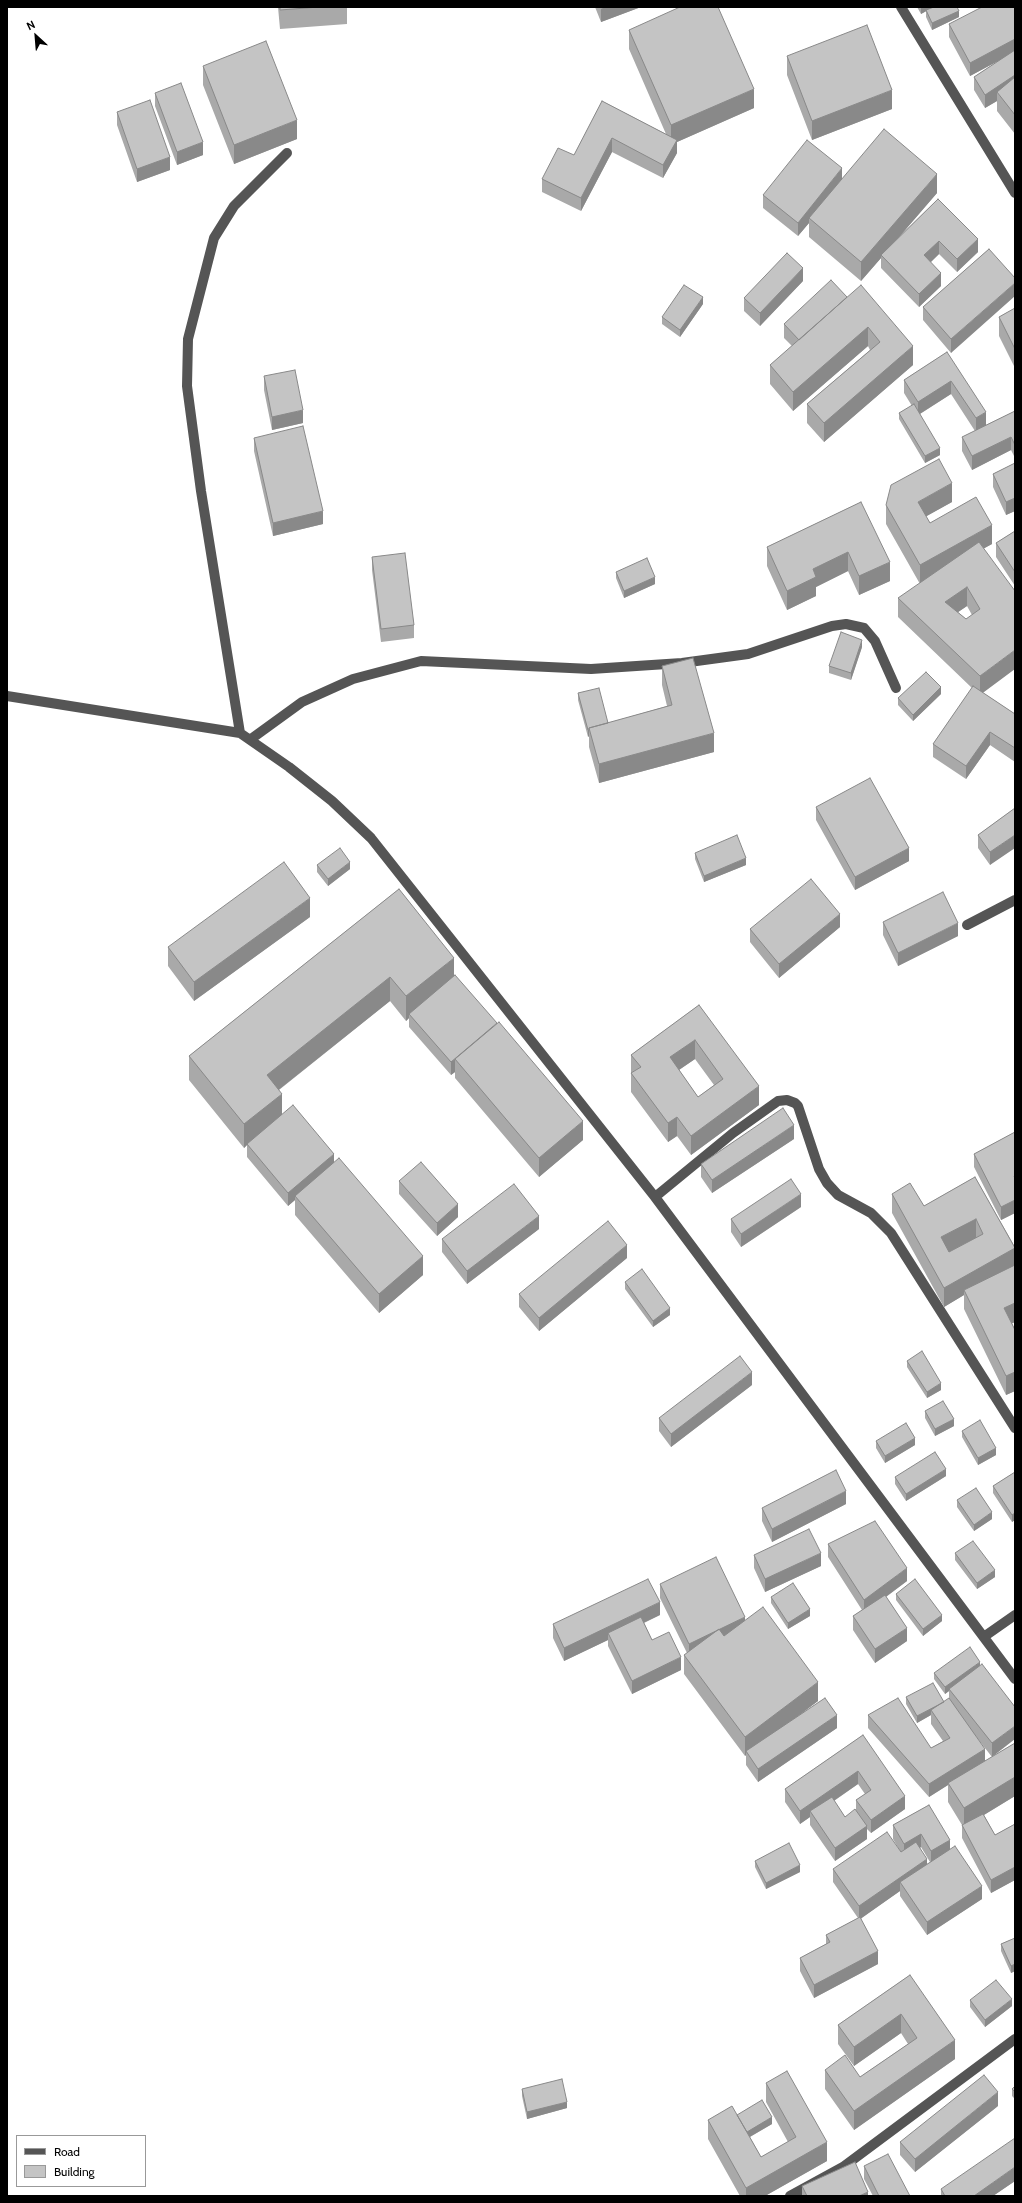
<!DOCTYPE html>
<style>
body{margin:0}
#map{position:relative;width:1022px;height:2203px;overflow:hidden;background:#fff;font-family:Cabin,sans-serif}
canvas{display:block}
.frame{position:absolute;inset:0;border:8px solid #000;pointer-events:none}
.legend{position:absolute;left:16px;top:2135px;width:130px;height:52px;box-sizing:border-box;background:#fff;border:1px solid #999;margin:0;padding:5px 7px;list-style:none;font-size:12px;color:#000}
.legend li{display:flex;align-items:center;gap:8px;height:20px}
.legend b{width:20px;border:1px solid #999}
.north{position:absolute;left:16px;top:16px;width:40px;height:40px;-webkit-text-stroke:3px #fff;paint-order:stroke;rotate:334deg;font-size:11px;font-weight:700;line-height:16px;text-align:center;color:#000}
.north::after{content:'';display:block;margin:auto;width:14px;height:18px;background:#000;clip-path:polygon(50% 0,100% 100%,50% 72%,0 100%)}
</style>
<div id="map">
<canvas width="1022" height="2203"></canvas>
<div class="frame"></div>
<ul class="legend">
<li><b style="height:5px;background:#555"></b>Road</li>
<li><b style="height:11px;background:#c4c4c4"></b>Building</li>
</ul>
<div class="north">N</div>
</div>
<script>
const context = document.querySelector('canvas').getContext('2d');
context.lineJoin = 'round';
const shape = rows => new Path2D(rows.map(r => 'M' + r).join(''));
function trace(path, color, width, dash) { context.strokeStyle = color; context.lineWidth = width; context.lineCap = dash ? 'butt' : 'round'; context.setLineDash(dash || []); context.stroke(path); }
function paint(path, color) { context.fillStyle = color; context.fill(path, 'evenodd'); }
const minor = shape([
 [901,7,1015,193],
 [7,696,240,733,289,767,332,801,371,838,655,1197,1015,1679],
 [240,733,201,491,187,386,188,339,214,238,234,206,287,153],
 [251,739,302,702,353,679,421,661,591,669,682,663,748,654,832,626,846,624,864,628,875,641,896,688],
 [967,925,1015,900],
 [655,1197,733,1133,778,1101,787,1100,795,1103,798,1106,819,1169,827,1183,838,1195,871,1213,891,1233,1015,1428],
 [985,1636,1015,1615],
 [790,2196,843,2167,1015,2039]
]);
const wall = shape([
 [278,7,347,7,347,24,280,29],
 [595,7,641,7,601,22],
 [917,7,957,7,959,17,932,30,926,17,926,11,921,14],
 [1015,9,1015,134,997,111,997,101,985,108,974,90,974,77,998,61,970,76,949,37,949,24],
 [629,30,754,108,677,142,677,153,663,178,612,152,581,211,542,192,542,179,574,155,602,101,666,134,629,49],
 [787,56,892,109,812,140,787,75],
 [203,66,297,139,234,164,203,85],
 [155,93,203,155,177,165,155,106],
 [117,112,170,170,137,182,117,125],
 [842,179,937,193,899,237,938,199,978,252,957,272,939,254,930,262,941,286,919,307,881,268,881,258,861,281,809,237,809,223,798,236,763,208,763,195],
 [989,249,951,353,923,320,923,307],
 [803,281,760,326,744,311,744,298],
 [847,298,913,365,824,442,807,423,807,404,870,350,868,346,793,411,770,384,770,365,792,346,784,338,784,324],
 [703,304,680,337,662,324,662,317],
 [1015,308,1015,368,999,336,999,317],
 [947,352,986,425,1015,411,1015,458,1011,450,972,470,962,451,962,437,975,431,951,394,920,414,940,455,925,463,899,419,899,413,912,406,904,393,904,380],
 [264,376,303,423,272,430,264,390],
 [254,438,323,524,273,536,254,451],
 [1015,463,1015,511,1006,515,993,487,993,474],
 [861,502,890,581,859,595,848,571,816,587,816,596,787,610,767,566,767,547],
 [952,502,926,516,930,523,992,544,984,548,983,693,1015,714,1015,762,990,745,966,779,933,757,933,744,972,688,898,617,898,598,920,584,886,524,886,505],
 [967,606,972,615,966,619,958,612],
 [1015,531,1015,586,996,557,996,543],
 [372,557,414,625,414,638,381,642,372,570],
 [616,572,655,584,624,598,616,578],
 [862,647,851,680,829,673,829,666],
 [662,666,714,752,599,783,589,747,589,736,588,737,578,700,578,693,608,723,667,706,662,685],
 [941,694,913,721,898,705,898,698],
 [816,807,909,861,855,890,816,820],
 [1015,808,990,865,978,848,978,835],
 [695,853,746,865,704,882,695,859],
 [317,865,350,869,328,886,317,872],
 [399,889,454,976,583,1140,539,1177,455,1078,455,1072,451,1075,409,1027,409,1018,406,1021,390,1001,279,1090,282,1115,334,1163,423,1275,379,1313,295,1215,295,1200,288,1206,247,1157,247,1145,244,1148,189,1080,189,1056],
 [310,917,194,1001,168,966,168,947],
 [883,922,958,936,898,966,883,935],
 [840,927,779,978,750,942,750,929],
 [699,1005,759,1105,691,1155,677,1136,668,1142,631,1092,631,1055],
 [695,1059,714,1085,698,1097,679,1070],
 [1015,1132,1015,1213,1001,1220,974,1167,974,1154],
 [794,1139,712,1193,701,1177,701,1164],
 [975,1177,1015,1247,1015,1322,1012,1323,1015,1330,1015,1391,1006,1395,964,1309,964,1295,944,1307,892,1213,892,1194,924,1206],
 [399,1181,458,1217,437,1236,399,1194],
 [801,1207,741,1247,731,1232,731,1219],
 [539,1229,467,1284,442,1252,442,1239],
 [627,1258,539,1331,519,1307,519,1294],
 [625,1282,670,1315,653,1327,625,1289],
 [907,1361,941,1390,927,1398,907,1367],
 [752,1385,671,1447,659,1431,659,1418],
 [925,1411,954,1426,935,1436,925,1418],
 [962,1431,996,1455,978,1465,962,1437],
 [876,1441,915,1445,885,1463,876,1448],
 [1015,1472,1015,1520,1012,1522,993,1493,993,1486],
 [946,1476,906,1501,895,1484,895,1477],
 [957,1500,992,1519,974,1531,957,1507],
 [846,1504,772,1542,762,1521,762,1508],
 [828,1544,907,1581,886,1597,907,1641,875,1663,853,1630,853,1616,862,1610,828,1557],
 [955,1553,995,1577,977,1589,955,1560],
 [754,1555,821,1566,765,1592,754,1568],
 [660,1584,745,1621,818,1701,805,1711,837,1728,758,1782,746,1765,746,1755,745,1756,684,1674,684,1655,687,1653,660,1598],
 [896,1594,942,1621,923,1636,896,1600],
 [771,1597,810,1616,788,1629,771,1603],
 [660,1615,644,1623,652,1640,681,1670,632,1694,608,1646,608,1640,564,1661,553,1638,553,1624],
 [980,1665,1015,1707,992,1757,974,1734,985,1761,1015,1743,1015,1796,984,1815,995,1835,1015,1824,1015,1880,991,1893,962,1838,962,1825,948,1802,948,1785,929,1797,868,1728,868,1715,931,1748,943,1741,931,1724,931,1715,917,1723,906,1704,906,1697,944,1702,949,1699,949,1691,945,1694,934,1679,934,1673],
 [863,1735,905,1809,871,1833,867,1829,867,1839,835,1861,810,1825,810,1817,800,1824,785,1802,785,1789],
 [858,1784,865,1794,856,1800,856,1810,845,1817,834,1801],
 [929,1805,950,1849,982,1899,927,1935,900,1896,900,1891,861,1918,878,1964,814,1998,800,1971,800,1958,826,1944,826,1935,858,1918,833,1882,833,1869,900,1851,893,1839,893,1825],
 [921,1847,930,1862,927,1864,920,1848],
 [755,1861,800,1872,766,1889,755,1867],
 [1015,1938,1015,1971,1011,1973,1001,1951,1001,1944],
 [910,1975,955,2059,854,2130,825,2089,825,2070,860,2077,908,2044,901,2033,854,2066,838,2044,838,2025],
 [970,2000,1012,2006,985,2027,970,2007],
 [766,2083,827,2161,765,2196,740,2196,708,2139,708,2120,737,2115,772,2124,750,2137,761,2157,788,2142,766,2102],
 [1015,2086,1015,2099,1012,2096,1012,2089],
 [522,2089,567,2108,527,2119,522,2096],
 [998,2106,915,2172,900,2155,900,2142],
 [864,2166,910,2196,873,2196,864,2179],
 [1015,2181,993,2196,941,2196,941,2189],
 [802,2186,868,2196,802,2196]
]);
const shadedWall = shape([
 [605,7,641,7,601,22,601,9],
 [921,7,934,7,921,14],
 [959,11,959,17,932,30,932,23],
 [1015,39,1015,52,970,76,970,63],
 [1015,75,1015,88,997,92,997,101,985,108,985,95],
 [754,89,754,108,677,142,677,153,663,178,663,165,671,144,671,125],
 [892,90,892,109,812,140,812,121],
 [297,120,297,139,234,164,234,145],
 [612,138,612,152,581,211,581,198],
 [203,142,203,155,177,165,177,152],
 [170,157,170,170,137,182,137,169],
 [842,168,842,181,809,218,809,223,798,236,798,223],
 [937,174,937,193,882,257,881,255,881,258,861,281,861,262],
 [978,239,978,252,957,272,957,259],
 [939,241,939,254,924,269,924,255],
 [803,268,803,281,760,326,760,313],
 [941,273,941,286,919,307,919,294],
 [1015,283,1015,296,951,353,951,339],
 [703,297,703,304,680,337,680,330],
 [868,327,868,346,793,411,793,392],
 [913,346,913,365,824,442,824,423],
 [951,381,951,394,918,415,918,402],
 [303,410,303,423,272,430,272,417],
 [986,412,986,425,976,432,976,418],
 [1011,437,1011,450,972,470,972,456],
 [940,448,940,455,925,463,925,456],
 [952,483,952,502,918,521,918,502],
 [1015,498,1015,511,1006,515,1006,502],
 [323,511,323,524,273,536,273,523],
 [992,525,992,544,920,584,920,565],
 [848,552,848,571,816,587,816,596,787,610,787,591,813,569],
 [890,562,890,581,859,595,859,576],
 [655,577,655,584,624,598,624,591],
 [967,587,967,606,945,621,945,602],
 [862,640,862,647,851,680,851,673],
 [1015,650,1015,669,980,695,980,676],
 [941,687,941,694,913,721,913,715],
 [588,730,589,730,589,736,588,737],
 [990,732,990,745,966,779,966,766],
 [714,733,714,752,599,783,599,764],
 [1015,835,1015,848,990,865,990,852],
 [909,848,909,861,855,890,855,877],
 [746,858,746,865,704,882,704,876],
 [350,862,350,869,328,886,328,879],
 [310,898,310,917,194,1001,194,982],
 [840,914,840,927,779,978,779,964],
 [958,923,958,936,898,966,898,953],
 [454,958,454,982,409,1014,409,1018,406,1021,406,996],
 [390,977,390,1001,267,1099,267,1075],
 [695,1040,695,1059,670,1076,670,1057],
 [455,1059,455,1072,451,1075,451,1062],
 [759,1086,759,1105,691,1155,691,1136],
 [282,1094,282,1118,247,1144,247,1145,244,1148,244,1124],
 [677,1117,677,1136,668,1142,668,1123],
 [583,1121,583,1140,539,1177,539,1158],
 [794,1125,794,1139,712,1193,712,1180],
 [334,1154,334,1167,295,1196,295,1200,288,1206,288,1193],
 [801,1194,801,1207,741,1247,741,1234],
 [1015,1200,1015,1213,1001,1220,1001,1207],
 [458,1204,458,1217,437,1236,437,1223],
 [539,1216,539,1229,467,1284,467,1271],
 [976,1219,976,1238,941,1256,941,1237],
 [627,1245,627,1258,539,1331,539,1318],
 [1015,1248,1015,1267,964,1290,964,1295,944,1307,944,1288],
 [423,1256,423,1275,379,1313,379,1294],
 [1015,1303,1015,1322,1004,1327,1004,1308],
 [670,1308,670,1315,653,1327,653,1321],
 [752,1372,752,1385,671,1447,671,1434],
 [1015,1372,1015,1391,1006,1395,1006,1376],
 [941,1383,941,1390,927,1398,927,1392],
 [954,1419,954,1426,935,1436,935,1429],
 [915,1438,915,1445,885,1463,885,1456],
 [996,1448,996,1455,978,1465,978,1458],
 [946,1469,946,1476,906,1501,906,1494],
 [846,1491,846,1504,772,1542,772,1529],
 [992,1512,992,1519,974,1531,974,1525],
 [1015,1513,1015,1520,1012,1522,1012,1515],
 [821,1553,821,1566,765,1592,765,1579],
 [907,1568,907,1581,864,1613,864,1600],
 [995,1570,995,1577,977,1589,977,1583],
 [660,1602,660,1615,611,1638,608,1633,608,1640,564,1661,564,1648],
 [810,1609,810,1616,788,1629,788,1623],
 [942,1615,942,1621,923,1636,923,1629],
 [745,1617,745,1630,689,1657,689,1644],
 [907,1628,907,1641,875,1663,875,1649],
 [681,1657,681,1670,632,1694,632,1681],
 [980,1662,980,1669,949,1689,949,1691,945,1694,945,1687],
 [818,1682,818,1701,747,1754,746,1751,746,1755,745,1756,745,1737],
 [944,1702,944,1708,931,1710,931,1715,917,1723,917,1716],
 [837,1715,837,1728,758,1782,758,1769],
 [1015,1726,1015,1739,992,1757,992,1743],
 [985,1749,985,1762,948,1783,948,1785,929,1797,929,1784],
 [858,1771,858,1784,813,1815,810,1811,810,1817,800,1824,800,1811],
 [1015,1777,1015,1796,964,1827,964,1808],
 [905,1796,905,1809,871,1833,871,1820],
 [867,1826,867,1839,835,1861,835,1848],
 [921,1834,921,1847,904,1857,904,1844],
 [950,1840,950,1853,931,1864,931,1851],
 [927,1859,927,1872,900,1882,900,1891,859,1920,859,1906],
 [800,1865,800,1872,766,1889,766,1883],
 [1015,1867,1015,1880,991,1893,991,1880],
 [982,1886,982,1899,927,1935,927,1922],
 [878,1951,878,1964,814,1998,814,1985],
 [1015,1964,1015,1971,1011,1973,1011,1966],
 [1012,1999,1012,2006,985,2027,985,2020],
 [901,2014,901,2033,854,2066,854,2047],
 [955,2040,955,2059,854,2130,854,2111],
 [998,2092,998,2106,915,2172,915,2159],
 [567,2102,567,2108,527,2119,527,2112],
 [772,2117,772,2124,746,2139,746,2132],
 [827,2142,827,2161,765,2196,746,2196,746,2188],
 [1015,2167,1015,2181,993,2196,974,2196],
 [868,2192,868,2196,859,2196]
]);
const building = shape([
 [280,7,319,7,280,10,280,7],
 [680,7,718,7,754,89,671,125,629,30,680,7],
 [934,7,957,7,959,11,932,23,926,10,934,7],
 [982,7,1014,7,1015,9,1015,39,970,63,949,24,982,7],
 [867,25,892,90,812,121,787,56,867,25],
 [266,41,297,120,234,145,203,66,266,41],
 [1015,50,1015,75,985,95,974,77,1015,50],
 [1015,77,1015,115,997,92,1015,77],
 [181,83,203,142,177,152,155,93,181,83],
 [150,100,170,157,137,169,117,112,150,100],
 [602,101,677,140,663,165,612,138,581,198,542,179,558,148,574,155,602,101],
 [884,129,937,174,861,262,809,218,884,129],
 [807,140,842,168,798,223,763,195,807,140],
 [938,199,978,239,957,259,939,241,924,255,941,273,919,294,881,255,938,199],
 [989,249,1015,278,1015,283,951,339,923,307,989,249],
 [787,253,803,268,760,313,744,298,787,253],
 [831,280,847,297,827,315,799,340,784,324,831,280],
 [684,285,703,297,680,330,662,317,684,285],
 [861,285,913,346,824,423,807,404,880,342,868,327,793,392,770,365,861,285],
 [1015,308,1015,349,999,317,1015,308],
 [947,352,986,412,976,418,951,381,918,402,904,380,947,352],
 [295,370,303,410,272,417,264,376,295,370],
 [914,404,940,448,925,456,899,413,914,404],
 [1015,411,1015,445,1011,437,972,456,962,437,1015,411],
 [303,426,323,511,273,523,254,438,303,426],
 [939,459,952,483,918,502,930,523,976,497,992,525,920,565,886,505,891,485,939,459],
 [1015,463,1015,498,1006,502,993,474,1015,463],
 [861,502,890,562,859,576,848,552,813,569,816,577,787,591,767,547,861,502],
 [1015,531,1015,572,996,543,1015,531],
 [979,542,1015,591,1015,650,980,676,898,598,979,542],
 [967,587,980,609,966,619,945,602,967,587],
 [405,553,414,625,381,629,372,557,405,553],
 [647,558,655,577,624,591,616,572,647,558],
 [841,632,862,640,851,673,829,666,841,632],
 [693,658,714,733,599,764,589,728,672,705,662,666,693,658],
 [926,672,941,687,913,715,898,698,926,672],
 [973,686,1015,714,1015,748,990,732,966,766,933,744,973,686],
 [599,688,608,723,589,728,589,730,588,730,578,693,599,688],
 [870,778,909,848,855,877,816,807,870,778],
 [1015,808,1015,835,990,852,978,835,1015,808],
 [737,835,746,858,704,876,695,853,737,835],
 [340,848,350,862,328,879,317,865,340,848],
 [284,862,310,898,194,982,168,947,284,862],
 [811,879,840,914,779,964,750,929,811,879],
 [399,889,454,958,406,996,390,977,267,1075,282,1094,244,1124,189,1056,399,889],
 [943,892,958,923,898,953,883,922,943,892],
 [455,975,497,1023,451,1062,409,1014,455,975],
 [699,1005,759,1086,691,1136,677,1117,668,1123,631,1073,641,1067,631,1055,699,1005],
 [695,1040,723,1079,698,1097,670,1057,695,1040],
 [499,1022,583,1121,539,1158,455,1059,499,1022],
 [293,1105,334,1154,288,1193,247,1144,293,1105],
 [783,1108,794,1125,712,1180,701,1164,783,1108],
 [1015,1132,1015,1176,1014,1176,1015,1178,1015,1200,1001,1207,974,1154,1015,1132],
 [339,1158,423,1256,379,1294,295,1196,339,1158],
 [421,1162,458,1204,437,1223,399,1181,421,1162],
 [975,1177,1015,1248,944,1288,892,1194,910,1183,924,1206,975,1177],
 [976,1219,983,1234,949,1252,941,1237,976,1219],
 [791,1179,801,1194,741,1234,731,1219,791,1179],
 [514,1184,539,1216,467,1271,442,1239,514,1184],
 [608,1221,627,1245,539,1318,519,1294,608,1221],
 [1015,1265,1015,1303,1004,1308,1015,1330,1015,1372,1006,1376,964,1290,1015,1265],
 [642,1269,670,1308,653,1321,625,1282,642,1269],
 [922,1351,941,1383,927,1392,907,1361,922,1351],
 [740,1356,752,1372,671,1434,659,1418,740,1356],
 [943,1401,954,1419,935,1429,925,1411,943,1401],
 [980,1420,996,1448,978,1458,962,1431,980,1420],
 [906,1423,915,1438,885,1456,876,1441,906,1423],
 [935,1452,946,1469,906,1494,895,1477,935,1452],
 [836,1470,846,1491,772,1529,762,1508,836,1470],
 [1015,1472,1015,1513,1012,1515,993,1486,1015,1472],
 [976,1488,992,1512,974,1525,957,1500,976,1488],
 [875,1521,907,1568,864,1600,828,1544,875,1521],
 [809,1529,821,1553,765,1579,754,1555,809,1529],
 [973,1541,995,1570,977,1583,955,1553,973,1541],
 [716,1557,745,1617,689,1644,660,1584,716,1557],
 [648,1579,660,1602,564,1648,553,1624,648,1579],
 [915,1579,942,1615,923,1629,896,1594,915,1579],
 [793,1583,810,1609,788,1623,771,1597,793,1583],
 [885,1595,907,1628,875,1649,853,1616,885,1595],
 [763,1607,818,1682,745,1737,684,1655,719,1629,724,1636,763,1607],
 [641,1617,652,1640,669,1632,681,1657,632,1681,608,1633,641,1617],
 [970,1647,980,1662,945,1687,934,1673,970,1647],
 [982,1664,1015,1707,1015,1726,992,1743,949,1689,982,1664],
 [933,1683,944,1702,917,1716,906,1697,933,1683],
 [825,1698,837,1715,758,1769,746,1751,825,1698],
 [898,1698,931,1748,950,1738,931,1710,949,1698,985,1749,929,1784,868,1715,898,1698],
 [863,1735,905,1796,871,1820,856,1800,871,1790,858,1771,800,1811,785,1789,863,1735],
 [1015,1743,1015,1777,964,1808,948,1783,1015,1743],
 [832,1797,845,1817,855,1809,867,1826,835,1848,810,1811,832,1797],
 [929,1805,950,1840,931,1851,921,1834,904,1844,893,1825,929,1805],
 [983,1814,995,1835,1015,1824,1015,1867,991,1880,962,1825,983,1814],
 [887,1832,901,1852,916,1842,927,1859,859,1906,833,1869,887,1832],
 [789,1843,800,1865,766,1883,755,1861,789,1843],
 [955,1846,982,1886,927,1922,900,1882,955,1846],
 [860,1917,878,1951,814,1985,800,1958,830,1942,826,1935,860,1917],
 [1015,1938,1015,1964,1011,1966,1001,1944,1015,1938],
 [910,1975,955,2040,854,2111,825,2070,845,2055,860,2077,917,2038,901,2014,854,2047,838,2025,910,1975],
 [996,1980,1012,1999,985,2020,970,2000,996,1980],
 [787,2071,827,2142,746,2188,708,2120,732,2106,761,2157,796,2137,766,2083,787,2071],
 [984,2075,998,2092,915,2159,900,2142,984,2075],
 [562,2079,567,2102,527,2112,522,2089,562,2079],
 [1015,2086,1015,2092,1012,2089,1015,2086],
 [762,2100,772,2117,747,2132,737,2115,762,2100],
 [1015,2138,1015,2167,974,2196,945,2196,941,2189,1015,2138],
 [888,2154,910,2196,879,2196,864,2166,888,2154],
 [855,2162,868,2192,859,2196,807,2196,802,2186,855,2162]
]);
trace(minor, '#555', 10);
paint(wall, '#a9a9a9');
paint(shadedWall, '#898989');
paint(building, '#c4c4c4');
trace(building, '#898989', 1);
</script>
